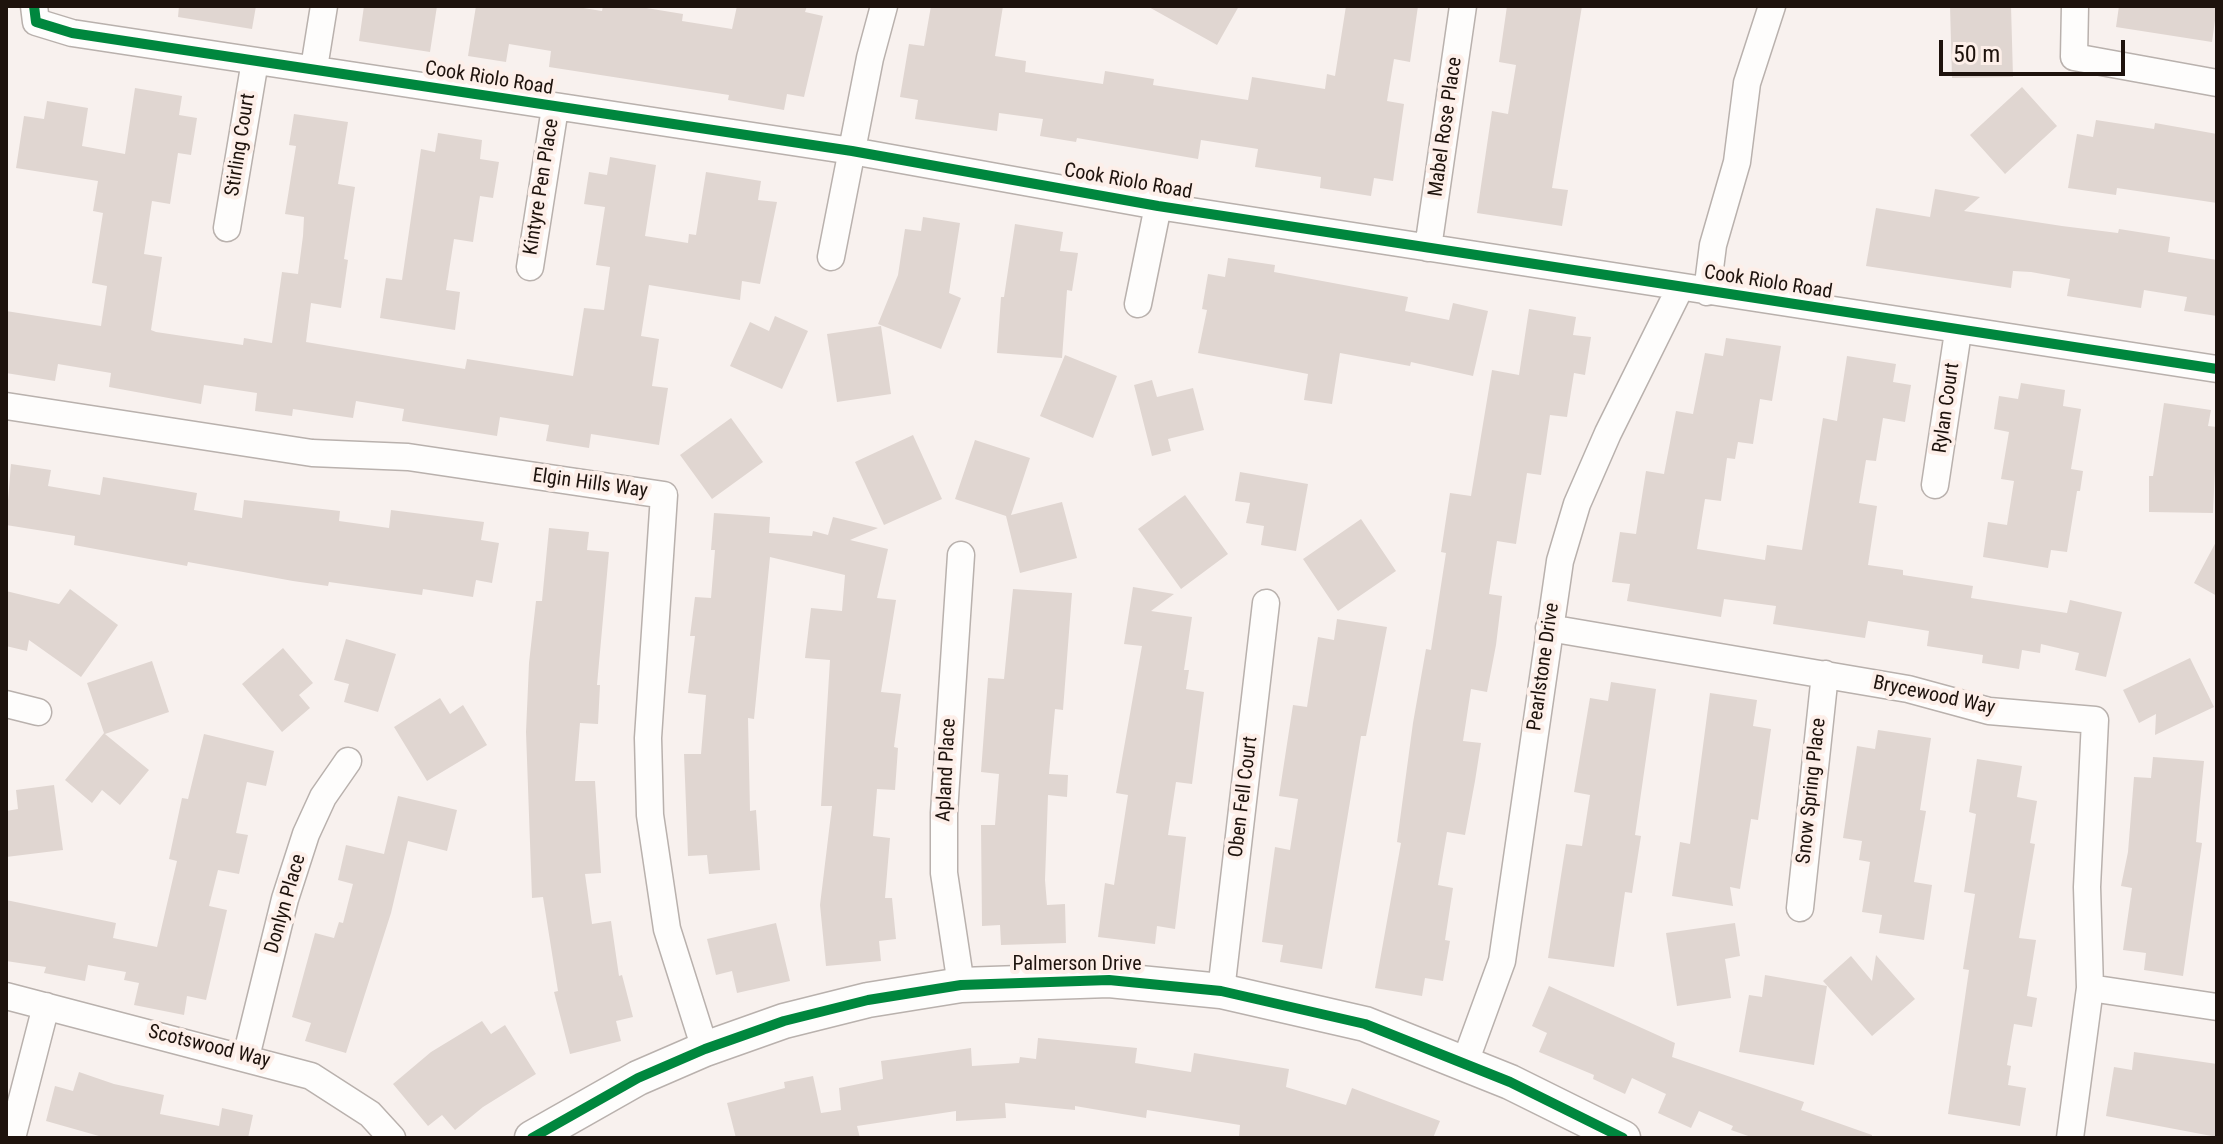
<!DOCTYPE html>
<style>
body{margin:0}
#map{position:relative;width:2223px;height:1144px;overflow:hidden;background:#f8f1ee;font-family:"Roboto Condensed",sans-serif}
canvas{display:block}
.frame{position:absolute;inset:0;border:8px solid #1e130d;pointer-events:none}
.scale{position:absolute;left:1939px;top:40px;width:186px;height:36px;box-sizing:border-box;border:4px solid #1e130d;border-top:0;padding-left:10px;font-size:24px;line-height:28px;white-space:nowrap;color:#1e130d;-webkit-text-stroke:6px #fdefe9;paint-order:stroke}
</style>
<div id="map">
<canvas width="2223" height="1144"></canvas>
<div class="frame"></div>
<div class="scale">50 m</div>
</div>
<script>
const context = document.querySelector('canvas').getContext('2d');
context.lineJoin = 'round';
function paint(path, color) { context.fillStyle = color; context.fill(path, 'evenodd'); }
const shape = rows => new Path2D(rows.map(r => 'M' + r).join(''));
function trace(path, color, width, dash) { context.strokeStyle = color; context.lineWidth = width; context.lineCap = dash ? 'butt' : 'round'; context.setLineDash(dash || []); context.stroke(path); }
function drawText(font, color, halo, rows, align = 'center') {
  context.font = font + ' "Roboto Condensed",sans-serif'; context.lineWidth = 8; context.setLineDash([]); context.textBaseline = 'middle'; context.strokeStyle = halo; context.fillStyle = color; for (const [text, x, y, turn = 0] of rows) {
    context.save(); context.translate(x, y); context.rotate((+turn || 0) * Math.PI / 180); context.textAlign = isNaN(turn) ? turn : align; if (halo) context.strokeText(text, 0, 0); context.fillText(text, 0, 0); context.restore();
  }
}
const building = shape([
 [179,6,256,6,252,29,178,17],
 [364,6,437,6,430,52,359,41],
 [476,6,571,6,602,11,603,6,634,6,683,14,682,21,732,29,737,6,807,6,805,12,823,16,804,97,787,94,784,110,728,100,729,95,549,67,551,51,509,44,506,62,468,56],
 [931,6,1003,6,995,56,1026,61,1025,72,1103,84,1105,71,1154,79,1153,85,1248,100,1252,77,1325,89,1327,74,1335,76,1346,6,1418,6,1410,62,1394,59,1387,101,1404,104,1393,181,1374,178,1371,196,1320,188,1321,177,1255,167,1258,149,1201,140,1198,159,1077,138,1076,142,1040,136,1043,119,999,113,997,131,915,119,918,100,900,97,909,44,924,46],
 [1147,6,1239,6,1217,45],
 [1507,6,1582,6,1552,188,1568,190,1562,226,1477,213,1492,111,1508,114,1516,65,1499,62],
 [1950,6,2011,6,2013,77,1952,78],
 [2119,6,2217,6,2212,42,2116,27],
 [2022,87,2057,126,2005,174,1970,135],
 [135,88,182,96,179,115,197,118,191,155,178,153,170,204,152,201,144,254,162,257,151,330,156,332,243,345,244,338,272,343,282,272,298,274,303,236,304,217,285,214,296,146,289,145,294,114,348,122,338,184,355,187,344,259,348,260,341,308,311,303,306,342,465,369,467,359,573,376,584,308,604,310,610,267,596,265,605,207,584,204,589,172,607,175,610,157,656,165,645,236,688,243,689,234,696,235,706,172,761,181,758,200,777,202,760,284,742,281,740,300,649,285,641,336,659,339,652,386,668,388,659,445,591,434,589,448,546,441,549,425,500,417,497,436,402,421,404,409,356,401,353,418,293,409,292,416,255,411,257,393,204,385,201,404,109,387,111,373,58,364,55,381,6,373,6,311,101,326,107,286,92,283,103,213,93,211,98,181,16,168,24,116,44,119,47,101,88,108,82,146,125,154],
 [2096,120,2154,129,2155,123,2217,134,2217,203,2117,188,2116,195,2068,188,2077,134,2093,137],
 [438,133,482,140,480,159,499,162,493,198,480,196,473,242,454,239,446,290,460,292,455,330,380,318,386,278,402,280,421,149,435,152],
 [1935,189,1980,197,1964,211,2062,226,2118,233,2119,229,2170,237,2168,252,2217,260,2217,316,2184,311,2187,297,2144,290,2141,308,2067,296,2070,279,2031,272,2013,271,2011,288,1866,266,1876,208,1930,217],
 [923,217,960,223,949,293,961,298,941,349,878,324,898,275,905,229,921,231],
 [1015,224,1063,232,1060,251,1078,253,1072,291,1067,290,1062,358,997,353,1001,297,1004,297],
 [1228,258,1275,265,1274,272,1408,297,1405,311,1449,320,1453,303,1488,311,1473,376,1411,362,1410,366,1340,353,1332,404,1304,400,1308,374,1198,353,1207,310,1202,309,1208,274,1225,277],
 [1529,309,1576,317,1573,335,1591,337,1585,375,1574,373,1567,417,1550,415,1541,475,1527,473,1516,544,1497,541,1489,594,1502,596,1496,645,1487,692,1471,689,1463,741,1481,743,1475,781,1465,835,1447,832,1438,885,1453,888,1445,940,1450,941,1443,981,1425,978,1422,996,1375,988,1401,843,1397,842,1413,723,1426,649,1431,650,1446,553,1441,552,1450,493,1471,496,1492,370,1519,375],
 [775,316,808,331,782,389,730,366,750,322,769,331],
 [881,326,891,394,837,402,827,334],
 [1726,338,1781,346,1772,401,1760,399,1753,444,1738,442,1735,459,1727,458,1721,501,1705,499,1697,549,1765,560,1767,545,1802,550,1823,418,1837,421,1847,356,1896,364,1893,382,1911,385,1905,422,1883,418,1876,461,1866,460,1859,503,1877,506,1868,565,1903,570,1903,575,1973,586,1971,598,2067,613,2070,600,2122,612,2106,677,2075,670,2079,653,2041,644,2040,653,2022,650,2019,669,1982,663,1983,655,1927,646,1929,631,1868,621,1865,638,1773,624,1776,606,1724,599,1721,617,1627,601,1630,584,1612,582,1620,532,1636,534,1646,471,1664,474,1676,411,1693,414,1705,353,1723,356],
 [1065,355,1117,376,1093,438,1040,416],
 [1152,380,1157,397,1193,388,1204,430,1168,439,1171,451,1152,456,1134,385],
 [2021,383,2065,390,2063,406,2081,409,2071,469,2083,471,2080,491,2077,491,2067,552,2051,550,2048,568,1983,557,1988,522,2007,525,2014,481,2001,479,2009,432,1994,429,1999,396,2018,399],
 [2164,403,2211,410,2208,426,2217,427,2213,513,2149,512,2149,476,2153,476],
 [731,418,763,462,712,499,680,455],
 [913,435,942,499,884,525,855,462],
 [975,440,1030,458,1011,515,1062,502,1077,558,1020,573,1006,516,955,499],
 [11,464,51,470,48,486,100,495,103,477,197,493,194,510,242,518,244,500,340,511,339,521,389,528,391,510,484,522,481,540,499,543,492,583,476,580,473,597,423,589,422,595,329,582,328,586,293,581,188,562,187,566,74,545,75,536,6,525],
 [1240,472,1308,484,1296,551,1261,545,1264,526,1246,523,1250,503,1235,501],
 [1185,495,1228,554,1181,589,1138,529],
 [714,513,770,517,769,533,812,536,813,531,828,535,833,517,878,528,850,540,888,549,877,598,896,600,881,692,901,694,894,747,898,748,895,790,877,789,873,836,890,838,885,898,892,898,896,939,879,941,881,961,826,966,820,905,832,806,821,806,830,660,805,658,811,608,842,611,845,575,770,557,754,719,748,718,750,811,756,810,760,870,709,874,707,855,688,856,684,754,701,754,706,695,688,693,695,636,690,636,695,597,711,598,715,550,711,550],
 [1361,519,1396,571,1338,611,1303,559],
 [549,528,589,532,587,550,609,552,597,685,600,685,598,724,580,723,575,781,595,781,601,873,585,874,592,924,611,921,619,976,622,975,633,1017,616,1021,621,1041,570,1054,554,992,558,991,543,897,532,898,526,732,529,663,536,601,542,601],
 [2217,540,2217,596,2194,583],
 [1133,587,1174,594,1151,611,1192,617,1184,670,1189,670,1186,689,1204,692,1192,784,1176,782,1168,835,1186,837,1175,929,1157,926,1155,944,1098,937,1105,883,1114,885,1128,795,1116,793,1142,646,1124,644],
 [70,589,118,625,81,677,29,640,27,651,6,646,6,591,59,604],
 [1013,589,1072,593,1063,710,1055,709,1049,774,1068,775,1067,797,1048,795,1045,880,1047,905,1065,904,1066,943,1001,945,1000,925,982,926,981,825,995,825,999,774,981,772,988,678,1004,679],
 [1337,619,1387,627,1366,736,1361,736,1322,969,1280,962,1283,945,1262,942,1275,847,1290,850,1298,799,1279,796,1293,705,1307,707,1318,637,1334,640],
 [346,639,396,654,378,712,344,702,349,684,334,680],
 [283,648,313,683,299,695,310,708,282,732,242,684],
 [2190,658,2214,707,2155,735,2156,714,2139,723,2123,690],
 [152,661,169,712,105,734,149,770,120,805,102,790,92,803,65,780,104,733,87,683],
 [1611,682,1656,689,1635,835,1641,836,1632,893,1625,892,1614,967,1548,958,1566,844,1582,846,1590,795,1574,792,1590,698,1608,701],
 [1710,693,1757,700,1753,726,1771,729,1758,820,1751,819,1740,889,1730,887,1733,906,1672,896,1680,842,1690,844],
 [440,698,450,714,463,705,487,745,427,781,394,727],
 [1878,730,1931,738,1920,810,1926,811,1914,882,1932,885,1924,940,1879,933,1882,915,1862,912,1870,862,1859,860,1862,841,1843,838,1857,746,1875,749],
 [204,734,274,751,266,786,247,782,236,833,248,835,239,874,218,870,209,906,227,910,206,1000,187,996,184,1015,134,1005,139,983,124,980,126,972,88,965,85,981,44,973,46,967,6,961,6,900,116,923,113,938,157,947,177,861,169,859,182,798,188,799],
 [2153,757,2204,761,2196,842,2202,843,2183,976,2144,970,2146,953,2123,950,2132,888,2121,886,2128,852,2134,777,2151,778],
 [1977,759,2022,766,2017,797,2037,801,2030,843,2035,844,2019,938,2036,940,2027,996,2037,998,2032,1027,2014,1024,2007,1065,2011,1066,2008,1085,2026,1088,2020,1126,1948,1114,1969,970,1963,969,1975,894,1964,892,1976,814,1969,812],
 [54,785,63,850,6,857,6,811,18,809,16,790],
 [398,796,457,810,447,851,408,841,391,913,346,1053,305,1041,311,1023,292,1017,315,933,334,938,339,922,343,923,353,884,338,880,346,845,384,854],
 [776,923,790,981,737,993,732,971,716,975,707,939],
 [1735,923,1740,956,1725,959,1731,998,1677,1006,1666,933],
 [1876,955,1915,999,1872,1036,1823,981,1851,956,1872,981],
 [1765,975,1827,986,1814,1065,1739,1052,1749,995,1762,997],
 [1549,986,1675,1043,1672,1057,1804,1102,1801,1110,1872,1135,1872,1138,1754,1138,1731,1130,1733,1126,1699,1111,1691,1128,1658,1113,1666,1094,1632,1078,1625,1094,1593,1079,1594,1075,1539,1052,1547,1033,1532,1026],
 [482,1021,491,1034,505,1025,536,1074,483,1107,455,1130,442,1115,428,1126,393,1084,431,1052],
 [1038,1038,1137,1048,1135,1063,1191,1072,1194,1053,1289,1069,1286,1087,1346,1105,1352,1088,1440,1121,1433,1138,1252,1138,1239,1136,1240,1125,1147,1110,1146,1118,1075,1106,1075,1110,1005,1103,1006,1118,956,1121,956,1111,857,1126,860,1138,736,1138,727,1103,785,1088,784,1082,813,1076,821,1113,841,1110,839,1088,883,1079,881,1061,971,1048,972,1066,1019,1063,1020,1057,1036,1059],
 [2134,1052,2217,1064,2217,1137,2106,1116,2114,1067,2132,1070],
 [79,1072,114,1084,164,1095,160,1114,219,1126,222,1108,253,1115,248,1138,106,1138,46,1121,55,1086,73,1091]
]);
const minor = shape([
 [34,6,36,22,72,33,852,151,1158,206,2217,369],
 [2075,6,2074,57,2217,83],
 [314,68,324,6],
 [227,228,255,61],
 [1428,248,1463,6],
 [831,257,870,58,884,6],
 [530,267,555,108],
 [1707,292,1713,245,1737,162,1747,83,1772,6],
 [1138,304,1158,206],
 [6,406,312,453,408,457,664,495,648,738,650,815,667,929,705,1049],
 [1935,485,1958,332],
 [1549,628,1908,689,1989,711,2095,720,2087,887,2090,988,2070,1138],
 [6,704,38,712],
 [1800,908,1825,674],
 [961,985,944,873,944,813,961,555],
 [2090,988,2217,1007],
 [1221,991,1266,603],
 [6,996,311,1076,370,1114,392,1138],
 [246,1057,285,899,306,834,323,797,348,761],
 [1464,1065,1502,961,1560,561,1577,504,1608,433,1680,288],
 [12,1138,46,1006]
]);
const tertiary = shape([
 [532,1138,638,1078,705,1049,784,1021,868,1000,961,985,1109,980,1221,991,1365,1024,1510,1082,1623,1138]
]);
const cycleway = shape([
 [34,6,36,22,72,33,852,151,1158,206,2217,369],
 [532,1138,638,1078,705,1049,784,1021,868,1000,961,985,1109,980,1221,991,1365,1024,1510,1082,1623,1138]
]);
const streetNames = [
 ["Cook Riolo Road",489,79,9],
 ["Mabel Rose Place",1446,127,-82],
 ["Stirling Court",241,145,-81],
 ["Cook Riolo Road",1128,182,10],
 ["Kintyre Pen Place",542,187,-81],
 ["Cook Riolo Road",1768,283,9],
 ["Rylan Court",1947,408,-82],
 ["Elgin Hills Way",590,484,8],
 ["Pearlstone Drive",1544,667,-82],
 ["Brycewood Way",1934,696,12],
 ["Apland Place",947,770,-87],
 ["Snow Spring Place",1812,791,-84],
 ["Oben Fell Court",1244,797,-83],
 ["Donlyn Place",286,904,-74],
 ["Palmerson Drive",1077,965],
 ["Scotswood Way",209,1047,14]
];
paint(building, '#e0d6d1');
trace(minor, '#b9b1ad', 29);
trace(tertiary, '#b9b1ad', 37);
trace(minor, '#fefdfc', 26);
trace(tertiary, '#fefdfc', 34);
trace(cycleway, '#00873e', 10);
drawText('20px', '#1e130d', '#fdefe9', streetNames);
</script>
